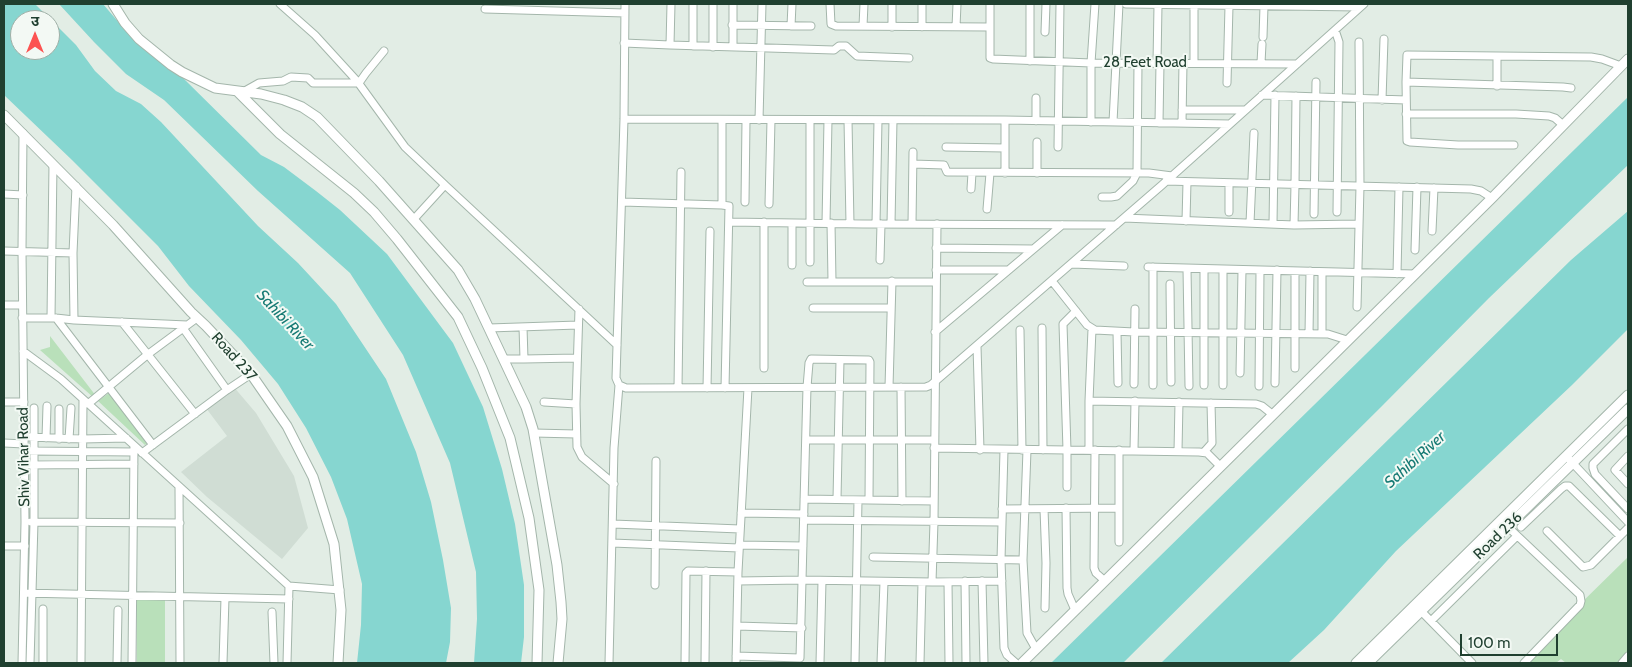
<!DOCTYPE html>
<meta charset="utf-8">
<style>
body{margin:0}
#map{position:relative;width:1632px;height:667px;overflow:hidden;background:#e2ede5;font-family:Cabin,"Noto Sans Devanagari",sans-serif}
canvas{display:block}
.frame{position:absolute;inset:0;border:5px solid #204030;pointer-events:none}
.north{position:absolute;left:10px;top:10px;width:50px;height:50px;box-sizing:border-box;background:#f3f9f4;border:1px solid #9fafa6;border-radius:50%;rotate:0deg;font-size:14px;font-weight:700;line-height:20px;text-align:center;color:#204030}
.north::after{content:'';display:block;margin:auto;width:18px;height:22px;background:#fc5351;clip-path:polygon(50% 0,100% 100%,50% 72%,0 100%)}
.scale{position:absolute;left:1460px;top:634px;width:98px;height:22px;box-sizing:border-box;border:2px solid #204030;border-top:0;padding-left:6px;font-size:15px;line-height:18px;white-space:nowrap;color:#204030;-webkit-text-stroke:4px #f3f9f4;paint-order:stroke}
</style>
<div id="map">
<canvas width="1632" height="667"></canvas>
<div class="frame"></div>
<div class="north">उ</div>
<div class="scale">100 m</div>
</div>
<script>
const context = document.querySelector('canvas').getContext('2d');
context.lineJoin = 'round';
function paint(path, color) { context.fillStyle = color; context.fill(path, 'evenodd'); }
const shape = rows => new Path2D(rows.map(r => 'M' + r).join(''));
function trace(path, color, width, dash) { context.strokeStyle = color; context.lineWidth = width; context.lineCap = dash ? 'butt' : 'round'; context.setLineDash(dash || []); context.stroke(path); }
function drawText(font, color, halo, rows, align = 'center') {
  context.font = font + ' Cabin,sans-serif'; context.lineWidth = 4; context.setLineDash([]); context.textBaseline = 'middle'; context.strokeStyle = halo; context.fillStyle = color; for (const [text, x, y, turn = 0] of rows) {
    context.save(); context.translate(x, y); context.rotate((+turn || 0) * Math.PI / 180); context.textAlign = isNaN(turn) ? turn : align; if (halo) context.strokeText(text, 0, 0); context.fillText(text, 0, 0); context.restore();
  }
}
const built = shape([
 [233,386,256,413,294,476,308,528,282,559,207,497,181,472,227,436,206,408]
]);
const green = shape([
 [50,336,96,396,94,398,40,350,50,347],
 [109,393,148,442,145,445,98,401],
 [1628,557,1628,652,1617,663,1566,663,1561,659,1556,663,1520,663],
 [137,600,165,600,165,663,137,663]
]);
const water = shape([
 [4,4,35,4,76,45,95,71,116,91,141,104,161,122,258,226,298,263,336,304,386,379,416,452,431,502,443,560,451,608,450,642,446,663,357,663,361,625,362,584,347,519,331,477,306,428,278,384,241,340,189,286,158,246,72,160,4,95],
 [20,20,50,20,50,50,20,50],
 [59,4,103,4,126,31,151,53,181,76,261,155,284,167,316,191,340,210,387,254,453,343,483,407,502,469,515,524,524,585,524,637,521,663,474,663,477,619,476,572,450,463,403,355,350,273,258,191,164,100,126,74,94,42],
 [1628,97,1628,165,1489,298,1381,407,1123,663,1051,663],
 [1628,211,1628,329,1572,385,1396,551,1324,630,1288,663,1161,663,1571,260]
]);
const minor = shape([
 [280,4,315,35,357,81,405,147,445,185,414,219],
 [625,4,624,119,616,378,619,385,626,388,926,387,931,385,1162,185,1364,4],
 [693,4,693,46],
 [733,4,733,47],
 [830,4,831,24,836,26,989,27],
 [990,4,990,58,993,59,1091,63,1297,64],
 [1126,4,1360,7],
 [485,9,625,13],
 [732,25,811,26],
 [791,26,792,4],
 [863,26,864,4],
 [892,27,892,4],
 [922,27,922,4],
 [956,27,957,4],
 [1335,30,1339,42,1337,212],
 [1045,32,1046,4],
 [1263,37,1264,6],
 [624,43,670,45,834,50,839,46,846,46,857,56,909,58],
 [670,45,671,4],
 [713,47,713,4],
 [1497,56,1497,86],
 [1030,61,1030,4],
 [1157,63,1158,5],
 [1194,63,1194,5],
 [1261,63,1262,44],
 [1406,82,1563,87,1571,88],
 [1227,83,1229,6],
 [243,92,259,83,283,81,291,77,308,78,313,83,359,83,366,73,384,51],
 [1262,95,1406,100],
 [1382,100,1384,39],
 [1182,110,1245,110],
 [1406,114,1516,114,1549,116,1555,118,1563,125],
 [624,119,1005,120,1230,124],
 [722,120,722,205],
 [759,120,762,4],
 [848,120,850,224],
 [1005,120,1005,173],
 [1036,121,1036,98],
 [1091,122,1091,63,1095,4],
 [1113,122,1119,4],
 [1159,123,1160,63],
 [1182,123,1183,63],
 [1514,145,1458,145,1410,142,1407,141,1406,82,1407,55,1591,57,1602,59,1621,66],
 [946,147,1005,148],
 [1058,147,1060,4],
 [913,164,944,165,947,172,1149,173,1172,176],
 [1037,173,1037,142],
 [1166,181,1471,189,1481,191,1492,198],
 [445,185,617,345],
 [971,189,972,173],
 [4,194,23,195],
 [1102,197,1111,197,1117,196,1133,181,1137,173,1138,63],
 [622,202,722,205,729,206,725,388],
 [745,202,746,120],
 [769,204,771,120],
 [987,209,990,173],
 [1229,212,1229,183],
 [1314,214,1316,82],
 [1124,218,1294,225,1358,224],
 [1186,221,1187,182],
 [729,222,863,224,1116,225],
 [764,222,764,368],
 [826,223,828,120],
 [831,223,832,281],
 [1250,223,1254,133],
 [876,224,878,120],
 [891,224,893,120],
 [912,224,913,152],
 [1273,224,1275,95],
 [1294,225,1295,185,1296,96],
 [1432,231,1434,188],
 [936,248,1033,249],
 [1415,250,1417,187],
 [4,251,73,253],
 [880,260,881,224],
 [810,262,810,120],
 [1072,264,1124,266],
 [792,265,792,223],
 [1148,267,1414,274],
 [1153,267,1153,385],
 [1187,269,1189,386],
 [1223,269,1223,385],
 [936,270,1008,270],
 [1397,274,1399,187],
 [1052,281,1087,325,1095,330,1134,332,1328,334,1347,340],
 [807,282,936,282],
 [1170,284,1171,382],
 [4,305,22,305],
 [1357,307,1360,186,1359,42],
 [813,308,891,308],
 [579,309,576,404,577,447,582,457,614,484],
 [22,318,56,318,74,320,187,325],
 [51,318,53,164],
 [56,318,153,445],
 [74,320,73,253,76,186],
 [122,322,195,414],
 [183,328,227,390],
 [489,328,578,325],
 [1042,328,1043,450],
 [1020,330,1022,450],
 [935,332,1062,225],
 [1117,332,1118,383],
 [1309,334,1310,271],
 [1322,334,1322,272],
 [977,346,980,450],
 [23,351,61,379,289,586,340,590],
 [504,359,524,359,523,327],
 [524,359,577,358],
 [1295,368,1295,271],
 [1240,373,1242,270],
 [1275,383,1277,270],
 [1134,384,1135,309],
 [1204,385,1204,269],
 [1259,386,1260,270],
 [889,387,892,281],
 [901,387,902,501],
 [678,388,681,172],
 [707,388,710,231],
 [1089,401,1256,404,1262,406,1272,414],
 [4,402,24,402],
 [544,402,576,404],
 [88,404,147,355,197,318],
 [1628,429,1593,464,1593,468,1595,474,1628,509],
 [534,433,576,434],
 [29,437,83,439,126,438],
 [46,438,47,406],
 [59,439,59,409],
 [69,439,71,408],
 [806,440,934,440],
 [4,443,24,444],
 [934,448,1199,452,1207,453,1220,466],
 [1004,450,1001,560,1004,648,1007,655,1016,663],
 [1027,450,1023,560,1027,633,1036,649],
 [1089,450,1089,401,1092,329],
 [1095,450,1094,568,1096,573,1105,581],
 [1134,450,1135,401],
 [30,451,134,452],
 [1178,451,1179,402],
 [1204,452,1212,443,1211,403],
 [142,453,227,390,251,374],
 [1566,456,1628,522],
 [1628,456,1615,470,1628,484],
 [30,465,134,464],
 [179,487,180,663],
 [1067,487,1067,450,1063,324,1076,311],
 [804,499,934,501],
 [837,499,840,360],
 [1066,508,1067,588,1068,594,1075,610],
 [1002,509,1119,508],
 [1044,509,1046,563,1045,608],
 [741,513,804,514],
 [804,520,1001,522],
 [31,522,180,523],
 [613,524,740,529],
 [1508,527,1580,595,1581,601,1580,605,1524,663],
 [1521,527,1561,489,1565,486,1569,486,1620,536],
 [1547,531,1583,567,1591,565,1628,528],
 [1119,542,1119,450],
 [612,543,739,548],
 [739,545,803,546],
 [4,546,25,546],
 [873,557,1023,560],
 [738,581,803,580,932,582,1002,581],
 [965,581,966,663],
 [982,581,984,663],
 [932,582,934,522,937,224],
 [948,582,949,663],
 [655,585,656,461],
 [24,593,289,599],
 [1421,611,1472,663],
 [272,612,274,663],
 [1431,621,1517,536],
 [737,626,802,628],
 [736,656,800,658,807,387,809,363,811,359,869,360,870,362,869,500],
 [22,663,25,522,22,251,23,133],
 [30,663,34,522,34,408],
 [43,663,43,609],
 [81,663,83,400],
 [117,663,118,610],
 [132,663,134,446],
 [223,663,225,598],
 [287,663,289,586],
 [609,663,614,448,619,385],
 [685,663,686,573,688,571,738,572],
 [705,663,706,571],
 [736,663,738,572,748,388],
 [820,663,822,581],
 [855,663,858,500],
 [881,663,884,582],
 [920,663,922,582],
 [1622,663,1628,656]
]);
const tertiary = shape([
 [113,4,125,23,139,39,171,65,182,72,215,88,261,94,284,100,302,107,317,117,379,181,458,270,475,299,526,407,533,429,557,565,561,602,562,619,558,663],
 [238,92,280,134,354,193,374,212,397,239,458,317,482,368,510,438,529,518,539,590,537,663],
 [4,115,113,225,191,312,206,326,251,374,287,426,313,477,334,544,341,610,338,663],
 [1022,663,1492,198,1628,59],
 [1356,663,1628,395],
 [1368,663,1628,409]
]);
const streetNames = [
 ["28 Feet Road",1145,63],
 ["Road 237",234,357,48],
 ["Shiv Vihar Road",24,457,-91],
 ["Road 236",1498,536,-44]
];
const waterNames = [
 ["Sahibi River",285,320,47],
 ["Sahibi River",1415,460,-42]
];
paint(built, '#d0ddd4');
paint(green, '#b9e0ba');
paint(water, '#86d6d0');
trace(minor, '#a4b6ab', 9);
trace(tertiary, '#a4b6ab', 11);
trace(minor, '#fff', 7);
trace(tertiary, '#fff', 9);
drawText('15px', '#204030', '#f3f9f4', streetNames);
drawText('italic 16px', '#167a74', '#f3f9f4', waterNames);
</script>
